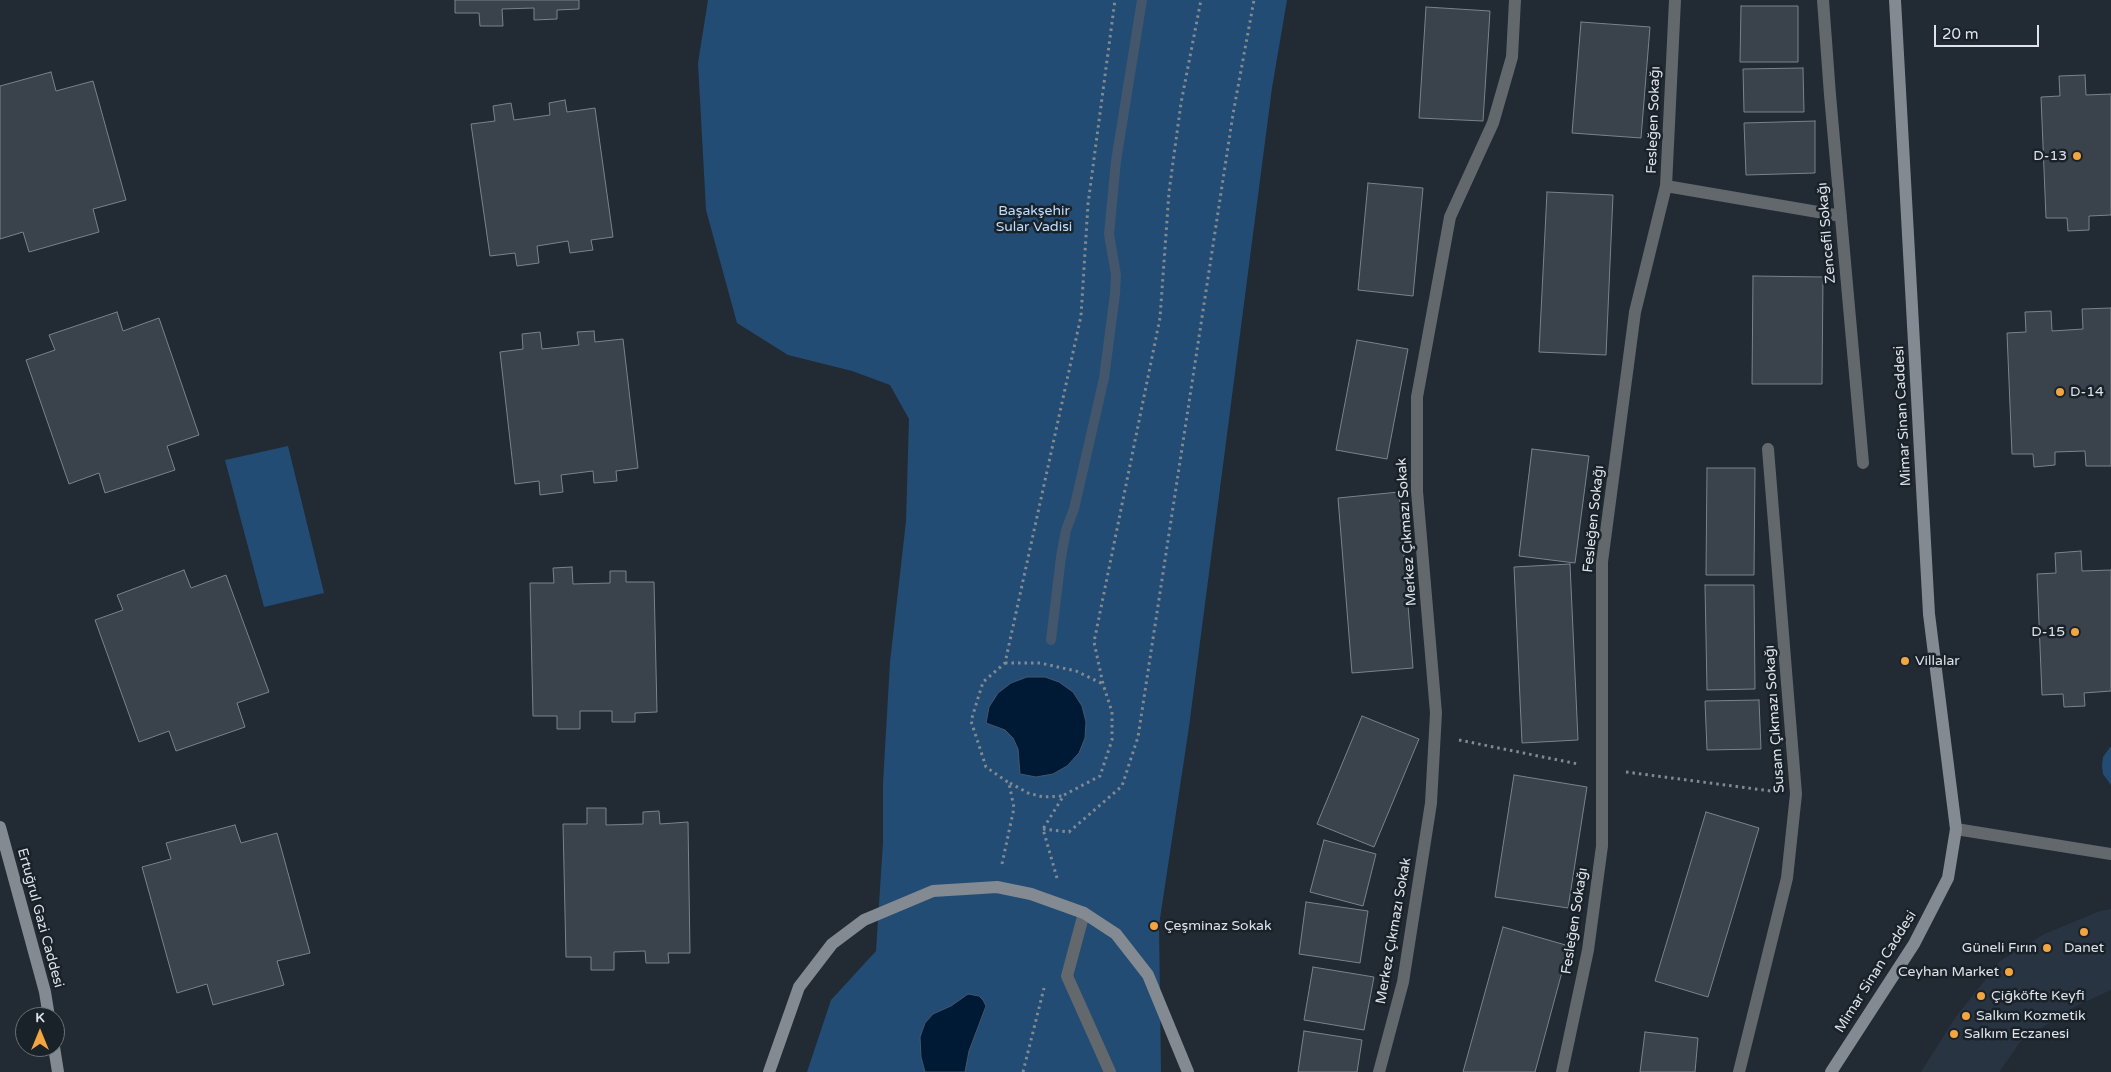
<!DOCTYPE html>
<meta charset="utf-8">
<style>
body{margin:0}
#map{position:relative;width:2111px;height:1072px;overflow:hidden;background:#222a33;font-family:"Varela Round",sans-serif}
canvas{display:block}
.north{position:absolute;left:15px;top:1007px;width:50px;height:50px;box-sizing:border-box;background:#192129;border:1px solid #686f76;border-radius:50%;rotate:0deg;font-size:14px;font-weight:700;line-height:20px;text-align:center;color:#dee3e9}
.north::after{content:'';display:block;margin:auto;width:18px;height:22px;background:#f2a541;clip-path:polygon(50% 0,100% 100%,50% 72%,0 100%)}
.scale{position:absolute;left:1934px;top:25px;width:105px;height:22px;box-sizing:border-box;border:2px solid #dee3e9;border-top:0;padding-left:6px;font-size:15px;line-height:18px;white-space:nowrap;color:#dee3e9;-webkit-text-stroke:4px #192129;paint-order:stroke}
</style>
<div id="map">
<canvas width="2111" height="1072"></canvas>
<div class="north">K</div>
<div class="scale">20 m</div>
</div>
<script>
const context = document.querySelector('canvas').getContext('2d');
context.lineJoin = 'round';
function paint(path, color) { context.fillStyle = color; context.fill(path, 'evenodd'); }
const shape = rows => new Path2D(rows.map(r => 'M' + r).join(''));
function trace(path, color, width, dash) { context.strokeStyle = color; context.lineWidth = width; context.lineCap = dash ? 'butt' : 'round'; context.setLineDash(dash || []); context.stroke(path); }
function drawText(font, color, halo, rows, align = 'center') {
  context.font = font + ' "Varela Round",sans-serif'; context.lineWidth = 5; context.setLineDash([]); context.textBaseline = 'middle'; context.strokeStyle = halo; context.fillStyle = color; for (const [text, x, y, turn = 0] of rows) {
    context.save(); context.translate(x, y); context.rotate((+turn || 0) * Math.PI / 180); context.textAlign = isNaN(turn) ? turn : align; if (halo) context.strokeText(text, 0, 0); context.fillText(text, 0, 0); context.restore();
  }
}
const built = shape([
 [2111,909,2111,990,2076,1006,2021,1041,1999,1072,1921,1072,1955,1018,2000,961,2044,934,2100,911]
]);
const green = shape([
 [708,0,1287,0,1272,88,1189,727,1159,925,1161,1072,807,1072,831,1000,876,951,883,842,883,783,890,662,906,521,909,419,890,385,852,371,788,355,737,323,706,210,698,63],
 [288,446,324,593,264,607,225,460],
 [2111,746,2111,785,2103,774,2102,766,2103,757]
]);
const water = shape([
 [1027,677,1045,677,1059,682,1073,692,1082,706,1086,722,1085,738,1079,753,1067,766,1053,774,1036,777,1020,774,1018,749,1013,738,1005,730,986,723,989,707,998,693,1011,683,1027,677],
 [968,994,979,996,983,1000,986,1006,969,1051,965,1072,925,1072,921,1057,920,1037,925,1023,933,1014,951,1006,968,994]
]);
const stream = shape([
 [1051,640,1061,557,1066,530,1074,509,1104,378,1115,294,1116,275,1109,234,1116,161,1142,0]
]);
const building = shape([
 [455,0,579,0,579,9,557,10,557,19,534,20,534,8,502,9,503,26,480,26,479,13,455,13,455,0],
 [1741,6,1798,6,1798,62,1740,62,1741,6],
 [1426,7,1490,11,1483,121,1419,118,1426,7],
 [1581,22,1650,27,1641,138,1572,133,1581,22],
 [1803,68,1804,112,1744,112,1743,69,1803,68],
 [51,72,56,91,93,81,126,200,93,209,99,232,29,252,23,232,0,239,0,86,51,72],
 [2085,75,2086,95,2111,94,2111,215,2089,216,2089,230,2068,231,2067,218,2046,218,2041,97,2060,96,2059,76,2085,75],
 [565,100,567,112,595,108,613,237,591,240,593,250,570,253,568,241,537,246,539,263,517,266,515,253,490,256,471,124,495,121,493,106,511,103,514,120,550,115,549,103,565,100],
 [1815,121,1815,173,1746,175,1744,123,1815,121],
 [1368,183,1423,188,1413,296,1358,290,1368,183],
 [1547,192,1613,195,1606,355,1539,352,1547,192],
 [1753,276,1823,277,1822,384,1752,384,1753,276],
 [2111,308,2111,466,2086,466,2085,451,2055,452,2055,465,2034,467,2033,454,2012,454,2007,333,2026,332,2025,312,2051,311,2052,331,2083,329,2082,309,2111,308],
 [117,312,123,331,159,318,199,435,167,446,175,470,105,493,99,473,69,484,26,360,55,350,49,335,117,312],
 [594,331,595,342,623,339,638,468,616,471,617,481,594,483,593,471,561,475,563,492,540,495,539,481,515,484,500,352,523,349,522,334,540,332,542,349,579,345,577,332,594,331],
 [1357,340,1408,349,1387,459,1336,450,1357,340],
 [1532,449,1589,456,1575,563,1519,556,1532,449],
 [1707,468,1755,468,1754,575,1706,575,1707,468],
 [1399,492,1413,668,1352,673,1338,498,1399,492],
 [2081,551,2082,571,2111,570,2111,691,2084,693,2085,706,2064,707,2063,694,2042,695,2037,574,2056,573,2055,553,2081,551],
 [1570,564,1578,740,1522,743,1514,567,1570,564],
 [572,567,573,584,610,583,610,571,626,571,626,582,654,582,657,712,635,713,635,722,612,722,612,711,580,711,580,729,557,729,557,716,533,716,530,583,554,583,553,568,572,567],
 [184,570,191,588,226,575,269,692,237,703,245,727,176,751,169,731,139,742,95,620,123,610,117,595,184,570],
 [1705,585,1754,585,1755,689,1707,690,1705,585],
 [1759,700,1761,749,1707,750,1705,701,1759,700],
 [1362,716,1419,739,1374,847,1317,824,1362,716],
 [1514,775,1587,787,1568,908,1495,897,1514,775],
 [587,808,606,808,606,825,643,824,643,812,659,811,660,824,688,822,690,953,668,953,669,963,646,963,645,951,614,952,614,970,591,970,591,957,566,957,563,824,587,824,587,808],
 [1706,812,1759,828,1708,997,1655,981,1706,812],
 [235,825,241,843,277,833,310,953,277,961,284,985,213,1005,207,984,177,993,142,867,171,859,166,843,235,825],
 [1324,840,1376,854,1363,906,1310,892,1324,840],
 [1306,902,1368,911,1360,963,1299,954,1306,902],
 [1503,927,1569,946,1535,1072,1463,1072,1503,927],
 [1313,967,1374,977,1364,1030,1304,1020,1313,967],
 [1304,1031,1362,1040,1357,1072,1298,1072,1304,1031],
 [1645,1032,1698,1038,1695,1072,1640,1072,1645,1032]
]);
const path = shape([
 [1005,663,1040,663,1076,671,1103,684],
 [1459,740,1578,764],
 [1626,772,1771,791],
 [1010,783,1028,793,1043,797,1063,796],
 [1043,829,1069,832,1122,786,1138,737,1233,114,1254,0],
 [1002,864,1014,808,1009,783,986,767,971,721,983,682,1005,663,1081,316,1088,204,1115,0],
 [1057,878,1043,829,1064,795,1100,776,1112,740,1112,712,1103,684,1094,642,1160,318,1169,192,1181,103,1201,0],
 [1023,1072,1044,988]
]);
const lane = shape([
 [1823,0,1830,95,1863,463],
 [1666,186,1841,216],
 [1084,913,1067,976,1110,1072],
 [1379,1072,1403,982,1431,803,1436,713,1417,491,1417,397,1450,217,1493,123,1512,57,1515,0],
 [1562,1072,1588,950,1602,846,1602,562,1635,312,1666,186,1675,0],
 [1739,1072,1787,878,1796,794,1768,449]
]);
const street = shape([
 [1956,829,2111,854]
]);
const secondary = shape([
 [0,827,45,992,49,1017],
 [54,1047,58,1072],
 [769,1072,799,987,832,944,864,920,933,891,997,887,1031,894,1084,913,1116,934,1148,975,1188,1072],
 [1831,1072,1914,944,1948,878,1956,829,1929,614,1895,0]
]);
const markers = [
 [2077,156,5,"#f2a541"],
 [2060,392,5,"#f2a541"],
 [2075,632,5,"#f2a541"],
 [1905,661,5,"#f2a541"],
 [1154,926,5,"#f2a541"],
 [2084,932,5,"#f2a541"],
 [2047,948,5,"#f2a541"],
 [2009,972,5,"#f2a541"],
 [1981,996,5,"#f2a541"],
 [1966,1016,5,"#f2a541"],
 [1954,1034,5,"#f2a541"]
];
const streetNames = [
 ["Fesleğen Sokağı",1654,120,-88],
 ["Zencefil Sokağı",1827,233,-95],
 ["Mimar Sinan Caddesi",1903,416,-93],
 ["Fesleğen Sokağı",1594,519,-84],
 ["Merkez Çıkmazı Sokak",1407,532,-94],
 ["Susam Çıkmazı Sokağı",1775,719,-94],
 ["Ertuğrul Gazi Caddesi",40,918,75],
 ["Fesleğen Sokağı",1575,921,-81],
 ["Merkez Çıkmazı Sokak",1394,931,-80],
 ["Mimar Sinan Caddesi",1876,972,-58]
];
const poiNames = [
 ["D-13",2067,156,"right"],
 ["D-14",2070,392],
 ["D-15",2065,632,"right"],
 ["Villalar",1915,661],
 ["Çeşminaz Sokak",1164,926],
 ["Güneli Fırın",2037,948,"right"],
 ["Danet",2084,948,"center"],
 ["Ceyhan Market",1999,972,"right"],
 ["Çiğköfte Keyfi",1991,996],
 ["Salkım Kozmetik",1976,1016],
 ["Salkım Eczanesi",1964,1034]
];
const parkNames = [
 ["Başakşehir",1034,211],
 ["Sular Vadisi",1034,227]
];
paint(built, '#283441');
paint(green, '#224c74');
paint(water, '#001935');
trace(water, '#43566b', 1);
trace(stream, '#43566b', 10);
paint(building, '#3a434c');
trace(building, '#79838d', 1);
trace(path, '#828990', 3, [2.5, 4]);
trace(lane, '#63686c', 12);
trace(street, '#63686c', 12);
trace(secondary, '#848a91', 12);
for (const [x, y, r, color] of markers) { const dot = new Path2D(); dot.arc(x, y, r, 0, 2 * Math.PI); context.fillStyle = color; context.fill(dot); trace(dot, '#192129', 2); }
drawText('14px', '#dee3e9', '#192129', streetNames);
drawText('14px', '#dee3e9', '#192129', poiNames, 'left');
drawText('14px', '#bfddfd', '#192129', parkNames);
</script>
